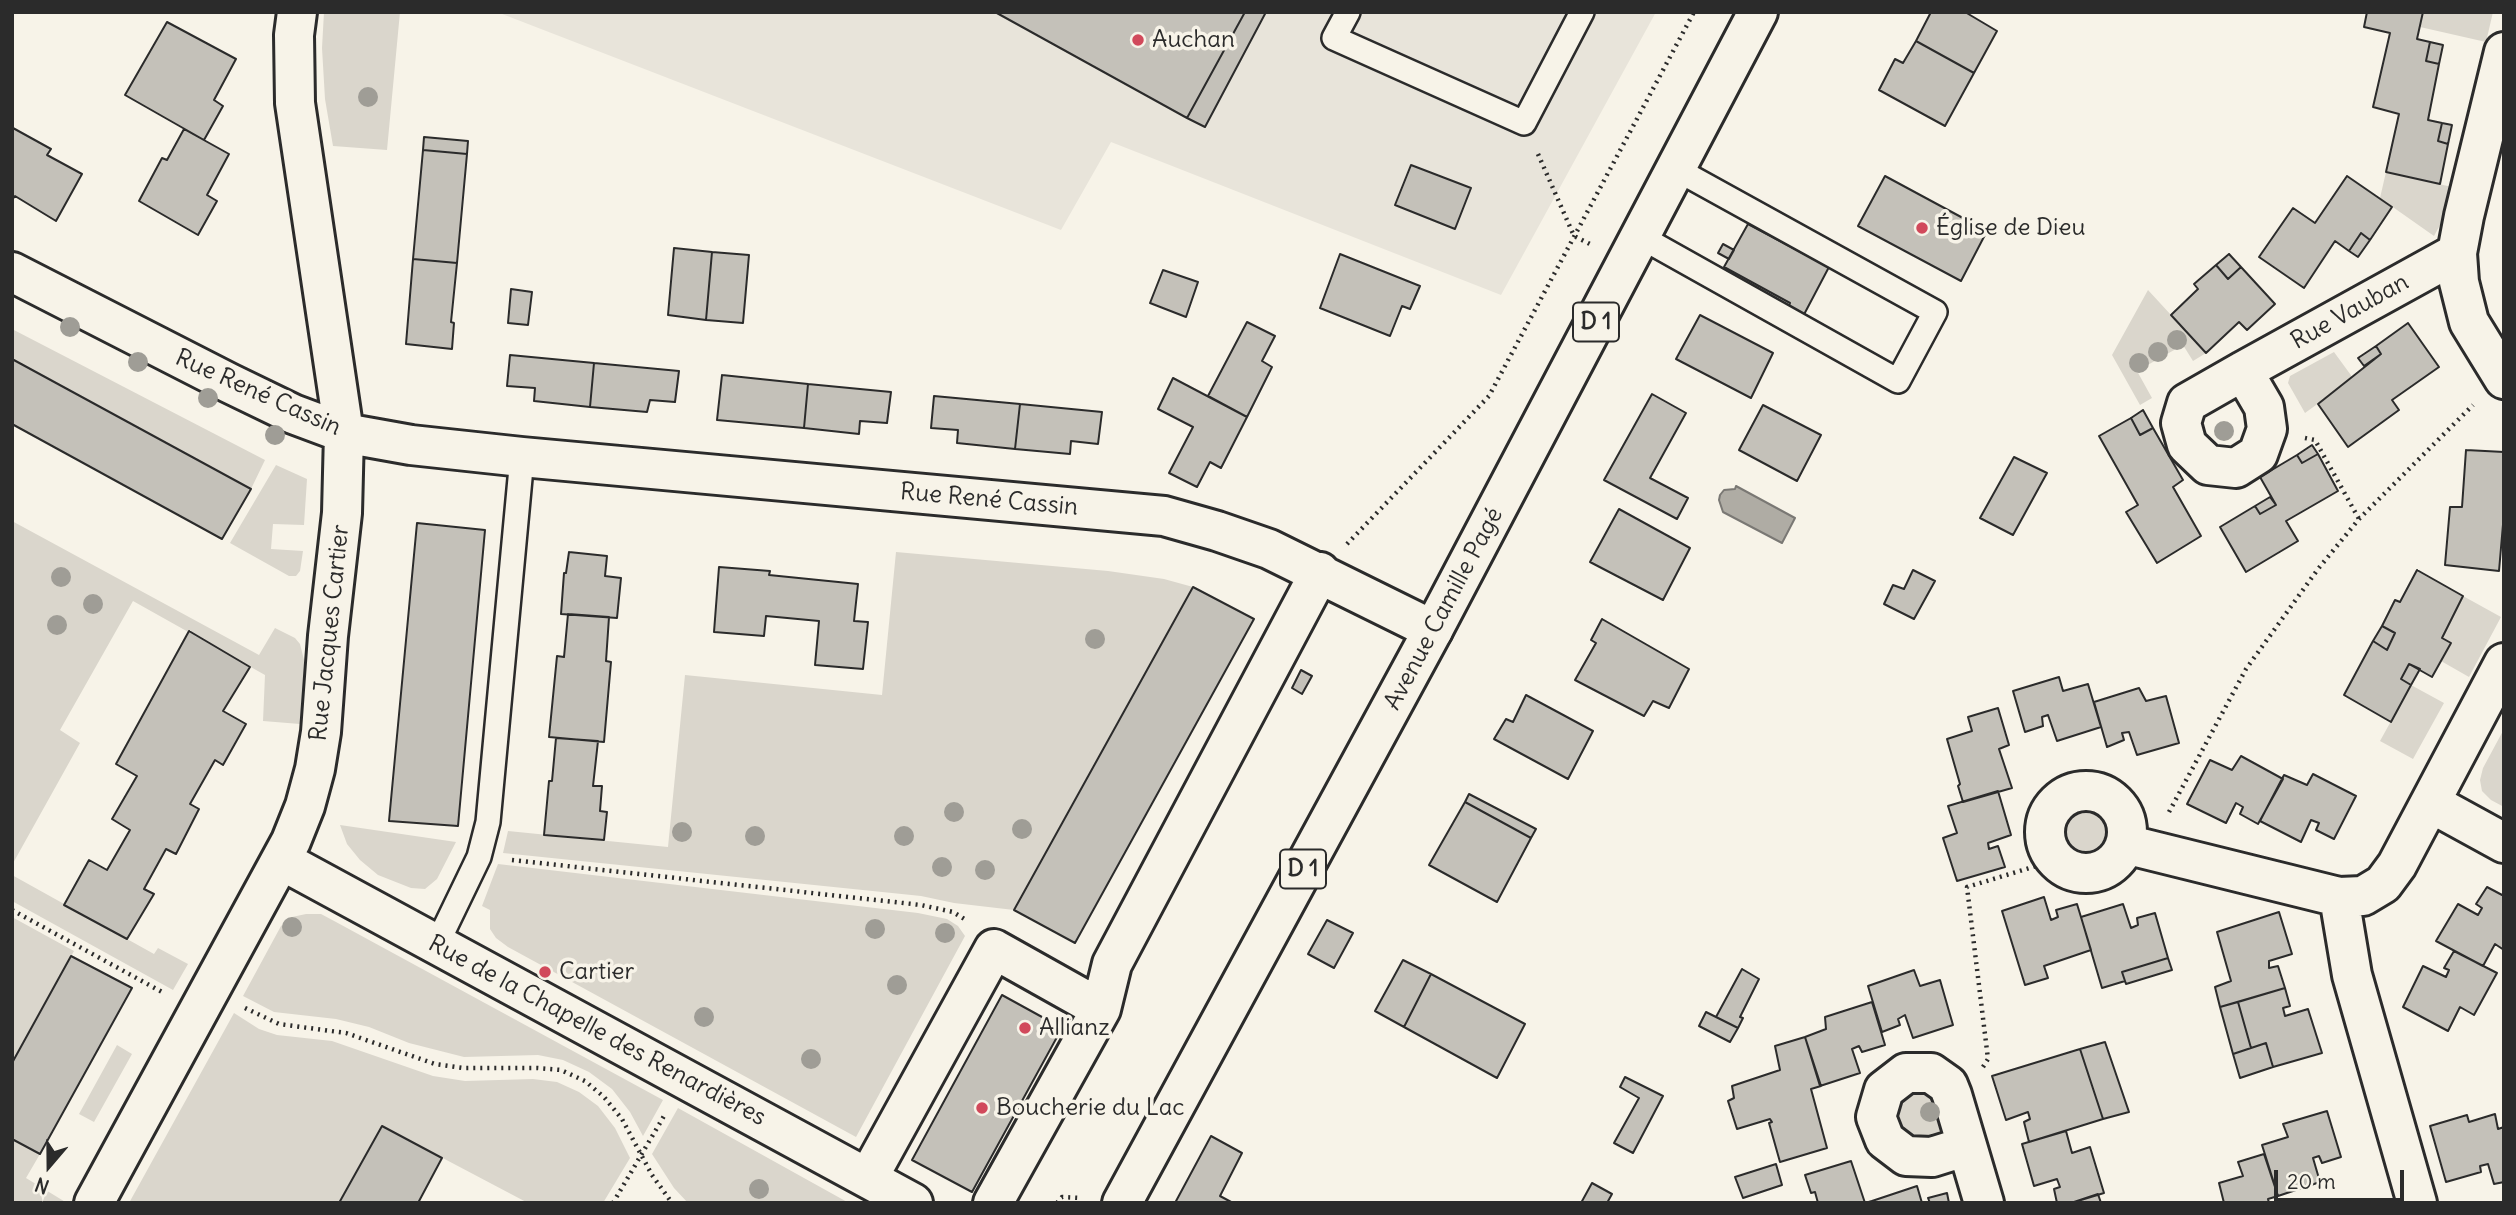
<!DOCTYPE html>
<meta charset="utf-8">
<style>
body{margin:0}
#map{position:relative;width:2516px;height:1215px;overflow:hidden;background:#f7f3e8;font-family:Delius,sans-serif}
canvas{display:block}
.frame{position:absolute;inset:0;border:14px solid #2b2b2b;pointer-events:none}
.north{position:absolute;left:14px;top:1131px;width:70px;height:70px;-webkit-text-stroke:5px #f7f3e8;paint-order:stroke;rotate:200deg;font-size:19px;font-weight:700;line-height:28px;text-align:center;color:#2b2b2b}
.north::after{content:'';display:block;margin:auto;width:24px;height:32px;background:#2b2b2b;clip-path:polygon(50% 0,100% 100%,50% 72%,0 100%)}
.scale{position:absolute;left:2274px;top:1170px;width:130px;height:32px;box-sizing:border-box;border:4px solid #2b2b2b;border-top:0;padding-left:9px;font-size:21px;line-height:24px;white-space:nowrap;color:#2b2b2b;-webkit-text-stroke:5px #f7f3e8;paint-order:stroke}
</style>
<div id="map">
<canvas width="2516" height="1215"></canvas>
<div class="frame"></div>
<div class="north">N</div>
<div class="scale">20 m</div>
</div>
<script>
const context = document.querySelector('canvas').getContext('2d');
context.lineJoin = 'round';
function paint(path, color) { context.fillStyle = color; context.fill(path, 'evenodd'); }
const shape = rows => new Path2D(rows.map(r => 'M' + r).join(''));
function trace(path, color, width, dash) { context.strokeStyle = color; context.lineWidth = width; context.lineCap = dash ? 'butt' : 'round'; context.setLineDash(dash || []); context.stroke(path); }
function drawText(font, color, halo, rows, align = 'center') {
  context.font = font + ' Delius,sans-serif'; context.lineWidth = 7; context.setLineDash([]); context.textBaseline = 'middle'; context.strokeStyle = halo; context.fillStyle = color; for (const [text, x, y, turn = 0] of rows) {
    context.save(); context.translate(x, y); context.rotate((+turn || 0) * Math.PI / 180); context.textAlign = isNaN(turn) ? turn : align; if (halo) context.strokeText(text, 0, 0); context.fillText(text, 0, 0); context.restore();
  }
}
const built = shape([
 [497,12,1656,12,1501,295,1111,142,1061,230]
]);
const green = shape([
 [324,12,400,12,387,150,333,146,325,99,322,48],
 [2423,12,2493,12,2486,42,2420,27],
 [2386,172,2452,187,2446,214,2434,236,2380,198],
 [2148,290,2206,353,2193,361,2183,345,2137,371,2152,398,2140,405,2112,355],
 [12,329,265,460,251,489,12,359],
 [2334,352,2353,378,2305,413,2288,383,2290,376],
 [276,465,307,479,304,525,273,524,271,549,303,551,300,571,296,576,289,576,230,543],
 [12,521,259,655,275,628,295,638,300,644,305,664,300,724,263,721,265,675,133,601,60,730,80,743,12,865],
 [896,552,1108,571,1164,579,1193,587,1014,910,954,903,921,896,503,853,508,831,668,847,685,675,882,695],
 [2463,596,2501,617,2469,677,2441,661,2451,643,2442,638],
 [2411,685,2444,703,2413,759,2380,741],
 [2504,729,2504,807,2491,800,2482,791,2480,780,2483,768],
 '2061 833a25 25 0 1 1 50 0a25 25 0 1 1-50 0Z',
 [340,825,456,842,437,879,425,889,411,888,378,875,360,860,347,844],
 [498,864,918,913,947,919,958,926,965,936,856,1137,508,947,496,938,490,929,490,910,482,906],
 [12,875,154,954,158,948,188,964,173,990,12,901],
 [306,914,321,914,336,922,663,1100,643,1136,630,1112,612,1089,589,1072,563,1060,538,1055,464,1057,409,1043,369,1027,336,1019,274,1012,243,996,281,926,292,917],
 [12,917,74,951,12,1063],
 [234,1013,259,1029,277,1035,332,1041,433,1076,465,1081,533,1079,557,1082,579,1092,598,1106,615,1128,630,1158,603,1203,528,1203,382,1126,339,1203,129,1203],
 [117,1045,132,1054,94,1122,79,1114],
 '1896 1117a24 24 0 1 1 48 0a24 24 0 1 1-48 0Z',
 [678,1108,849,1203,688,1203,674,1188,652,1154],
 [12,1139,40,1154,26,1178,67,1203,12,1203]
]);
const water = shape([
 [1736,486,1795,518,1782,543,1723,512,1719,500,1720,495,1724,490,1735,489,1736,486]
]);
const building = shape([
 [995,12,1245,12,1187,118,995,12],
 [1245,12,1266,12,1205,127,1187,118,1245,12],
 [1931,12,1965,12,1997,31,1974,73,1916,41,1931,12],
 [2367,12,2423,12,2417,39,2430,42,2426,61,2439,64,2428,120,2442,123,2438,141,2448,144,2440,184,2386,172,2399,114,2373,107,2390,33,2364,27,2367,12],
 [167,22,236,59,214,100,223,106,204,140,125,95,167,22],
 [1916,41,1974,73,1945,126,1879,90,1895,59,1903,63,1916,41],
 [2430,42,2443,45,2439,64,2426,61,2430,42],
 [2442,123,2452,125,2448,144,2438,141,2442,123],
 [13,128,51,149,47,155,82,174,56,221,15,196,12,200,13,128],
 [184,129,229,154,207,195,217,201,198,235,139,201,162,158,167,160,184,129],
 [424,137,468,141,467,154,423,150,424,137],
 [423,150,467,154,457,263,413,259,423,150],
 [1411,165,1471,188,1455,229,1395,205,1411,165],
 [1885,176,1987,231,1961,281,1858,226,1885,176],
 [2347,176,2392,207,2370,240,2361,233,2349,251,2335,241,2304,288,2259,257,2293,208,2315,223,2347,176],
 [1748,224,1829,267,1799,324,1784,316,1790,303,1724,267,1748,224],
 [2361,233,2370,240,2358,257,2349,251,2361,233],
 [1723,244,1734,250,1729,259,1718,253,1723,244],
 [674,248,712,252,706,320,668,315,674,248],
 [712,252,749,255,743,323,706,320,712,252],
 [1340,254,1420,286,1410,309,1402,306,1390,336,1320,308,1340,254],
 [2229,254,2241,267,2228,279,2216,265,2229,254],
 [413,259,457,263,451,322,454,323,452,349,406,344,413,259],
 [2216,265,2228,279,2241,267,2275,304,2247,330,2239,322,2206,353,2171,315,2198,289,2194,284,2216,265],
 [1163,270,1198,282,1186,317,1150,303,1163,270],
 [511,289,532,292,528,325,508,323,511,289],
 [1700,315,1773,353,1751,398,1676,359,1700,315],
 [1247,322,1275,336,1262,361,1272,367,1247,417,1208,396,1247,322],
 [2408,323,2439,367,2392,400,2399,410,2348,447,2318,404,2381,354,2376,346,2408,323],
 [2376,346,2381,354,2364,366,2358,358,2376,346],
 [510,355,594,363,590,407,534,401,535,388,507,386,510,355],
 [12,359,251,489,222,539,12,424,12,359],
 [594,363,679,371,675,402,650,400,647,412,590,407,594,363],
 [722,375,808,384,804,428,717,420,722,375],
 [1173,378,1247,417,1221,468,1210,462,1197,487,1169,473,1193,427,1158,409,1173,378],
 [808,384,891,392,887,423,860,421,859,434,804,428,808,384],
 [1652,394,1686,413,1650,478,1688,498,1677,519,1604,480,1652,394],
 [934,396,1020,404,1015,449,957,443,958,430,931,428,934,396],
 [1020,404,1102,412,1098,444,1071,441,1070,454,1015,449,1020,404],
 [1763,405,1821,435,1797,481,1739,450,1763,405],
 [2143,410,2153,428,2140,435,2131,418,2143,410],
 [2131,418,2140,435,2153,428,2183,480,2173,487,2201,536,2157,563,2126,512,2138,505,2099,436,2131,418],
 [2312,445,2318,454,2302,463,2297,455,2312,445],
 [2466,450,2504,452,2504,513,2499,571,2445,565,2450,507,2462,507,2466,450],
 [2318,454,2338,491,2286,521,2298,541,2246,572,2220,527,2255,506,2260,514,2276,505,2260,477,2297,455,2302,463,2318,454],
 [2014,457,2047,473,2013,535,1980,518,2014,457],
 [2270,497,2276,505,2260,514,2255,506,2270,497],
 [1619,509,1690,548,1663,600,1590,562,1619,509],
 [417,523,485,530,458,826,389,821,417,523],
 [569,552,607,556,605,576,621,578,617,618,561,614,564,573,566,573,569,552],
 [719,567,770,571,769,575,858,584,854,621,868,622,863,669,815,665,819,621,766,616,764,636,714,632,719,567],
 [1913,570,1935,581,1914,619,1884,604,1893,585,1904,589,1913,570],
 [2417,570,2463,596,2442,638,2451,643,2432,677,2409,664,2401,679,2411,685,2391,722,2344,695,2373,641,2387,650,2395,633,2382,626,2395,600,2400,602,2417,570],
 [1193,587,1254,619,1075,943,1014,910,1193,587],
 [568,614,609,617,606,661,611,662,604,742,549,737,557,656,564,657,568,614],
 [1602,619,1689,669,1669,708,1653,701,1644,716,1575,680,1596,643,1591,640,1602,619],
 [2382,626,2395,633,2387,650,2373,641,2382,626],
 [189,631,250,667,223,711,246,724,223,765,215,760,190,804,199,809,176,854,166,849,144,889,154,894,127,939,64,905,89,860,107,870,130,830,112,819,137,776,116,764,189,631],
 [2409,664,2420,669,2411,685,2401,679,2409,664],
 [1301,670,1312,676,1302,694,1292,688,1301,670],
 [2059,677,2063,691,2088,684,2101,727,2057,741,2048,715,2042,717,2043,726,2025,732,2013,691,2059,677],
 [2139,688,2146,701,2166,696,2179,743,2137,755,2129,732,2122,733,2124,740,2107,747,2094,702,2139,688],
 [1526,695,1593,731,1568,779,1494,739,1506,719,1513,722,1526,695],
 [1998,708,2009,745,1999,749,2012,788,1963,802,1958,786,1960,784,1947,739,1972,731,1968,717,1998,708],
 [556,738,598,741,593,786,602,786,600,811,607,812,604,840,544,835,549,781,552,781,556,738],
 [2241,756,2283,779,2258,824,2240,814,2243,807,2236,803,2226,823,2187,804,2210,760,2232,770,2241,756],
 [2313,774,2356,796,2334,839,2316,830,2319,823,2311,820,2301,842,2260,821,2284,775,2307,785,2313,774],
 [1998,791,2011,835,1988,843,1989,849,1998,846,2005,867,1957,881,1943,838,1957,833,1948,806,1998,791],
 [1469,794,1536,829,1531,838,1465,802,1469,794],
 [1465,802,1531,838,1497,902,1429,865,1465,802],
 [2487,887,2504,896,2504,950,2495,944,2483,966,2436,941,2458,904,2478,915,2482,908,2476,904,2487,887],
 [2044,897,2051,920,2058,917,2056,910,2077,904,2091,950,2044,966,2048,978,2025,985,2002,911,2044,897],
 [2123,904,2131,928,2138,925,2137,918,2155,913,2168,958,2122,972,2125,981,2102,988,2081,917,2123,904],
 [2279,912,2292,954,2269,961,2269,968,2278,966,2285,988,2220,1007,2215,987,2231,981,2217,932,2279,912],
 [1327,920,1353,933,1334,968,1308,954,1327,920],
 [2454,951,2497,973,2474,1015,2460,1007,2448,1031,2403,1007,2423,966,2446,977,2449,970,2444,968,2454,951],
 [71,956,132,988,40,1154,12,1139,12,1063,71,956],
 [2168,958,2172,970,2126,984,2122,972,2168,958],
 [1403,960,1431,974,1404,1027,1375,1011,1403,960],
 [1742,969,1759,979,1740,1017,1743,1018,1738,1028,1716,1017,1742,969],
 [1914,970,1920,986,1940,980,1953,1025,1913,1038,1905,1015,1898,1019,1900,1025,1882,1032,1868,986,1914,970],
 [1431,974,1525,1024,1497,1078,1404,1027,1431,974],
 [2285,988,2290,1006,2283,1008,2285,1016,2308,1009,2322,1053,2273,1067,2266,1043,2251,1048,2238,1002,2285,988],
 [1002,995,1062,1028,972,1192,912,1160,1002,995],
 [1872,1002,1885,1045,1862,1052,1859,1046,1852,1049,1860,1073,1820,1086,1805,1037,1826,1029,1825,1017,1872,1002],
 [2238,1002,2251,1048,2233,1054,2220,1007,2238,1002],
 [1706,1012,1738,1028,1730,1042,1699,1026,1706,1012],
 [1805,1037,1821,1086,1811,1089,1827,1148,1780,1162,1769,1123,1772,1122,1770,1119,1737,1129,1728,1101,1734,1098,1732,1086,1780,1070,1775,1046,1805,1037],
 [2105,1042,2129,1112,2103,1119,2080,1049,2105,1042],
 [2266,1043,2273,1067,2240,1078,2233,1054,2266,1043],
 [2080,1049,2103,1119,2029,1142,2024,1122,2030,1119,2028,1112,2006,1120,1992,1076,2080,1049],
 [1625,1077,1663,1096,1633,1153,1614,1143,1639,1098,1620,1087,1625,1077],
 [2327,1111,2341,1157,2322,1163,2319,1156,2313,1158,2320,1182,2278,1196,2262,1145,2288,1137,2283,1124,2327,1111],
 [2495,1114,2498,1129,2504,1127,2504,1182,2494,1184,2488,1164,2480,1166,2481,1172,2446,1182,2430,1126,2467,1115,2469,1122,2495,1114],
 [382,1126,442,1158,418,1203,339,1203,382,1126],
 [2066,1131,2072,1153,2090,1147,2104,1193,2071,1203,2057,1203,2054,1189,2060,1187,2057,1179,2034,1186,2022,1144,2066,1131],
 [1211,1136,1242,1153,1220,1196,1233,1203,1175,1203,1211,1136],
 [2264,1154,2278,1196,2268,1199,2269,1203,2224,1203,2219,1183,2243,1176,2238,1162,2264,1154],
 [1851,1161,1865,1203,1872,1201,1873,1203,1818,1203,1815,1192,1811,1193,1805,1175,1851,1161],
 [1776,1164,1782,1185,1743,1198,1735,1177,1776,1164],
 [1592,1183,1612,1194,1607,1203,1581,1203,1592,1183],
 [1917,1186,1922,1203,1873,1203,1872,1201,1917,1186],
 [1947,1193,1949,1203,1930,1203,1928,1198,1947,1193],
 [2098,1194,2101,1203,2071,1203,2098,1194]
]);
const path = shape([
 [1538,154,1574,236,1590,244],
 [2305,438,2315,440,2359,519],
 [1347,544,1489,396,1694,12],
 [2169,812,2246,669,2318,569,2359,519,2473,405],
 [512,860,921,905,953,912,966,920],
 [12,910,162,992],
 [245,1008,279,1024,346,1033,435,1064,463,1068,537,1068,561,1070,585,1081,604,1097,622,1119,652,1175,672,1203],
 [1983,1067,1988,1059,1967,887,2056,860],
 [613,1203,664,1116],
 [1057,1203,1062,1197,1081,1198]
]);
const service = shape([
 [1348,12,1334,38,1524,123,1582,12],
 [1641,237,1898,381,1935,312,1676,169],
 [437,944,479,857,488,822,522,457]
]);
const minor = shape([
 [2504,52,2464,216,2457,253,2459,282,2469,322,2504,379],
 [12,272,229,383,293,414,344,433,411,445,522,457,1164,516,1217,531,1269,549,1433,630],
 [2243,371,2264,407,2267,429,2258,454,2236,468,2208,465,2187,445,2181,423,2187,403,2243,371,2457,253],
 '2045 832a41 41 0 1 1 82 0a41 41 0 1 1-82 0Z',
 [2431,803,2504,843],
 [2125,844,2339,897,2363,896,2383,884,2397,865,2504,663],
 [281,860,913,1203],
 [2339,897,2352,975,2417,1203],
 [1967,1146,1932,1157,1906,1156,1885,1140,1876,1117,1884,1090,1906,1073,1931,1073,1948,1085,1952,1095,1984,1203],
 [868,1178,994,949,1101,1009],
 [94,1203,291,841,305,806,315,769,321,732,328,636,342,513,344,433,295,103,294,35,297,12],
 [993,1203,1101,1009,1112,964,1320,572]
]);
const primary = shape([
 [1122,1203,1433,630,1758,12]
]);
const trees = [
 [368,97],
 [70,327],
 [2177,340],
 [2158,352],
 [138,362],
 [2139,363],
 [208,398],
 [2224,431],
 [275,435],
 [61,577],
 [93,604],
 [57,625],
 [1095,639],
 [954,812],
 [1022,829],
 [682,832],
 [755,836],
 [904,836],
 [942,867],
 [985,870],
 [292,927],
 [875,929],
 [945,933],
 [897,985],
 [704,1017],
 [811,1059],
 [1930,1112],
 [759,1189]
];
const markers = [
 [1138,40,7,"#d1495b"],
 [1922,228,7,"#d1495b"],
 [545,972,7,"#d1495b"],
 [1025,1028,7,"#d1495b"],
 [982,1108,7,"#d1495b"]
];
const shields = [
 [1596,322,46],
 [1303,869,46]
];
const shieldNames = [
 ["D 1",1596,322],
 ["D 1",1303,869]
];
const poiNames = [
 ["Auchan",1152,40],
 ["Église de Dieu",1936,228],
 ["Cartier",559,972],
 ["Allianz",1039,1028],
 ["Boucherie du Lac",996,1108]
];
const streetNames = [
 ["Rue Vauban",2350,312,-29],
 ["Rue René Cassin",258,393,24],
 ["Rue René Cassin",989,500,5],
 ["Avenue Camille Pagé",1444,609,-62],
 ["Rue Jacques Cartier",330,633,-84],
 ["Rue de la Chapelle des Renardières",597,1031,28]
];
paint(built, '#e8e4da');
paint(green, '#dad6cc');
paint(water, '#afaca4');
trace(water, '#7a7874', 2);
paint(building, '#c4c1b9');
trace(building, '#2b2b2b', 2);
trace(service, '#2b2b2b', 28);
trace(minor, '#2b2b2b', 44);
trace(primary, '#2b2b2b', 44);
trace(path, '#2b2b2b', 4.5, [2, 5]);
trace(service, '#f7f3e8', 23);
trace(minor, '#f7f3e8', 38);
trace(primary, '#f7f3e8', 38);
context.fillStyle = '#9f9d96';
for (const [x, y] of trees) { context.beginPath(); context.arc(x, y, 10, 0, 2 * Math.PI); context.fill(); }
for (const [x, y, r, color] of markers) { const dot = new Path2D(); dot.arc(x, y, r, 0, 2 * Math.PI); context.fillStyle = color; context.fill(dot); trace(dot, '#f7f3e8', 2.5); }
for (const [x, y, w] of shields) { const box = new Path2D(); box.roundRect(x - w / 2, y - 19.5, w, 39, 5); context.fillStyle = '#f7f3e8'; context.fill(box); trace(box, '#2b2b2b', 2); }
drawText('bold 23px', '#2b2b2b', null, shieldNames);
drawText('24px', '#2b2b2b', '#f7f3e8', poiNames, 'left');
drawText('24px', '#2b2b2b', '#f7f3e8', streetNames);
</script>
